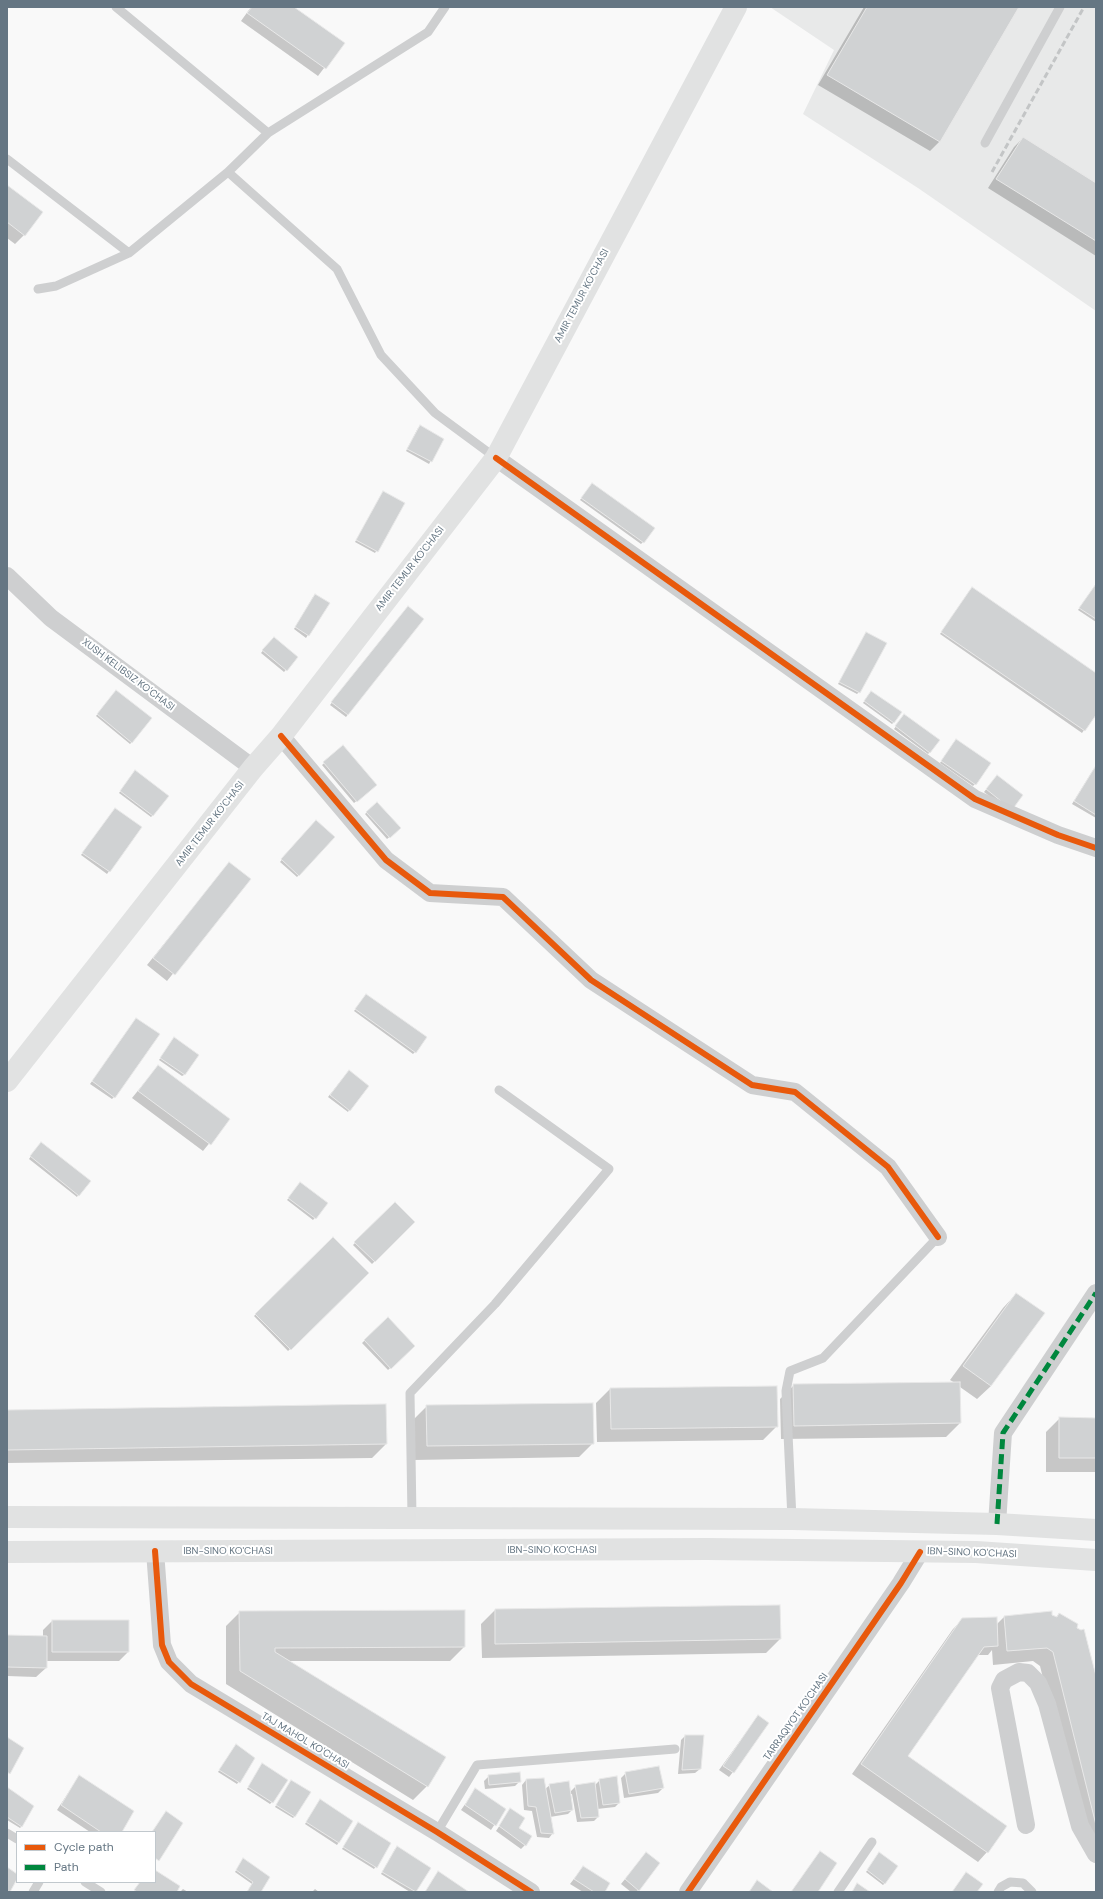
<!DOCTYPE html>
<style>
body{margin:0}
#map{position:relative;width:1103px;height:1899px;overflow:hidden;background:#f9f9f9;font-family:"DM Sans",sans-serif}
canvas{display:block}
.frame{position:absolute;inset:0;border:8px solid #657683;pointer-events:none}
.legend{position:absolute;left:16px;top:1831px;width:140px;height:52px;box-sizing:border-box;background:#fff;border:1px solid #c1c8cd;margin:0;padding:5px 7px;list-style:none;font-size:12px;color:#657683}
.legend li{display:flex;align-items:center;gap:8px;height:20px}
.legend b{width:20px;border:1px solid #c1c8cd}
</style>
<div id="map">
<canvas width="1103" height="1899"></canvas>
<div class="frame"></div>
<ul class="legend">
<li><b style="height:5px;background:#e8590c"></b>Cycle path</li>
<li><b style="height:5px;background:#00873e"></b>Path</li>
</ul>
</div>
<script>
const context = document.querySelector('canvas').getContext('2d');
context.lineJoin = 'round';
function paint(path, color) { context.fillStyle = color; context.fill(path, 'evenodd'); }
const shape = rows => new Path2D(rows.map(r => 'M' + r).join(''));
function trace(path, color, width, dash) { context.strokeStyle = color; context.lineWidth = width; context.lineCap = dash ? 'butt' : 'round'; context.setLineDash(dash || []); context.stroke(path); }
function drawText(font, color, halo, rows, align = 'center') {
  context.font = font + ' "DM Sans",sans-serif'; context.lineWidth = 4; context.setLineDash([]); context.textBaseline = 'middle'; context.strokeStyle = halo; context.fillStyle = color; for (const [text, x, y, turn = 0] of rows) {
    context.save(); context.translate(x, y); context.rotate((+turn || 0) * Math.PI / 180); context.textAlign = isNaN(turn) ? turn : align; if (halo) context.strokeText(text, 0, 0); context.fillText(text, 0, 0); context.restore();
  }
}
const built = shape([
 [770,7,1096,7,1096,311,918,188,803,114,834,50]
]);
const shadow = shape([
 [251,7,293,7,343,43,318,76,241,21],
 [864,7,1018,7,940,141,930,151,818,85],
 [1023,138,1096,184,1096,256,988,188,1014,147],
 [7,186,24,235,15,244,7,238],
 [418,428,443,439,429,464,406,451],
 [590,486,643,542,641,544,580,500],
 [382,495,403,504,375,553,355,542],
 [1096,584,1096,622,1078,610],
 [970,590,1096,674,1096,713,1082,733,940,634],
 [313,597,328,603,306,638,294,629],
 [406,609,423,619,346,717,330,705],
 [866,633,859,692,857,694,838,684],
 [274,638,297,657,284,672,261,653],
 [114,693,132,742,130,744,96,716],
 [869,694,894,722,892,724,863,703],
 [903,717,930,752,928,754,894,729],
 [954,742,975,784,973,786,940,763],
 [343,747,375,785,354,803,322,765],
 [1096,769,1096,818,1072,804,1093,770],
 [133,774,153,815,151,817,119,793],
 [995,778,1009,811,984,792],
 [377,803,400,828,387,839,365,814],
 [115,809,140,827,107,874,81,855],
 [316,821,333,837,297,877,280,862],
 [229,863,249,879,167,981,147,965],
 [364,997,415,1052,413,1054,354,1011],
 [135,1021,114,1097,112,1099,90,1084],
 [173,1040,184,1075,182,1076,159,1060],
 [158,1066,229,1119,203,1151,132,1098],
 [347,1073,349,1110,348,1112,328,1097],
 [39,1145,78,1195,77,1197,29,1159],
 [299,1186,327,1204,313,1220,287,1200],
 [395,1203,414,1222,372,1264,353,1245],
 [333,1238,367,1273,288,1351,254,1316],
 [1016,1294,991,1386,977,1399,960,1387,960,1423,946,1437,781,1439,780,1399,794,1385,955,1383,950,1380,1003,1308],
 [388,1318,413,1346,388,1370,362,1343],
 [610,1389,777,1426,763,1440,597,1442,596,1403],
 [386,1405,386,1444,372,1458,7,1463,7,1411],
 [427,1406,593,1443,579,1457,414,1460,413,1420],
 [1060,1418,1096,1419,1096,1472,1046,1472,1046,1432],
 [779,1606,780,1639,766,1653,482,1658,481,1624,495,1610],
 [240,1612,464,1647,450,1661,288,1661,427,1786,413,1800,226,1684,226,1626],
 [1059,1614,1076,1628,1096,1680,1096,1838,1086,1852,1040,1666,1033,1661,993,1665,992,1650,988,1655,976,1655,906,1757,987,1852,978,1862,852,1774,953,1629,963,1619,996,1625,1004,1617,1056,1617],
 [52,1621,128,1621,128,1652,119,1661,46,1661,46,1668,36,1677,7,1676,7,1636,43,1637,43,1630],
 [758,1716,733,1772,729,1777,719,1770],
 [685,1736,700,1769,695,1773,678,1774,681,1740],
 [236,1745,254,1758,237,1784,218,1772],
 [261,1767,272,1802,270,1804,247,1789],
 [626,1773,663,1788,658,1793,624,1798,621,1778],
 [79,1776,121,1832,90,1832,57,1810],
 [489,1776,520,1781,515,1786,485,1789,484,1781],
 [526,1780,545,1789,550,1785,570,1792,576,1786,594,1786,600,1780,619,1803,615,1807,597,1809,598,1817,594,1821,577,1822,572,1794,570,1794,572,1810,568,1814,550,1817,553,1833,549,1838,537,1837,532,1811,524,1810,522,1785],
 [290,1783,295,1816,293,1818,275,1807],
 [7,1789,22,1826,20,1828,7,1820],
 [475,1790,504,1810,491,1830,461,1810],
 [320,1801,352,1821,337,1845,305,1824],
 [510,1810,525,1845,521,1849,496,1831],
 [356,1826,390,1843,374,1869,342,1849],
 [395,1849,430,1868,415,1892,410,1892,381,1874],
 [646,1853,638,1890,636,1892,631,1892,621,1884],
 [879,1853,885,1883,883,1885,866,1872],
 [243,1859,260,1892,247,1892,252,1884,235,1872],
 [583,1867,604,1892,583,1892,570,1884],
 [183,1889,188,1892,180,1892],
 [315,1889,319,1892,312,1892]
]);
const building = shape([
 [252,7,294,7,345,43,326,69,247,13,252,7],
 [867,7,1019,7,940,142,827,75,867,7],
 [1023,137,1096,183,1096,241,996,179,1023,137],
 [7,185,43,212,25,236,7,222,7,185],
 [420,425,444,439,432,462,407,449,420,425],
 [592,483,655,528,644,543,581,498,592,483],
 [383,491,405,503,378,552,356,540,383,491],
 [1096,584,1096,619,1079,608,1096,584],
 [972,587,1096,673,1096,715,1085,731,941,632,972,587],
 [315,594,330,603,309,636,295,627,315,594],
 [408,606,424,619,348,715,331,702,408,606],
 [866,632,887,643,860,693,839,682,866,632],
 [274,637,298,657,287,671,262,650,274,637],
 [116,690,152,718,132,743,97,714,116,690],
 [871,691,902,712,894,723,864,701,871,691],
 [904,714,940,740,930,753,895,726,904,714],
 [956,739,991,763,976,785,941,761,956,739],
 [343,745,377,785,357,802,323,762,343,745],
 [1095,767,1096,767,1096,815,1074,801,1095,767],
 [135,770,169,796,153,816,120,791,135,770],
 [997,775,1023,795,1012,810,986,789,997,775],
 [377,802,401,828,390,838,366,812,377,802],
 [115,808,142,827,110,872,82,853,115,808],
 [316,820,335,837,299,876,281,859,316,820],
 [229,862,251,879,175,975,153,958,229,862],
 [366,994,427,1037,416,1053,355,1009,366,994],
 [136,1018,160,1034,115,1098,92,1081,136,1018],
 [174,1037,199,1055,185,1075,160,1058,174,1037],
 [158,1065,230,1119,211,1145,138,1091,158,1065],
 [349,1070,369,1086,350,1111,330,1095,349,1070],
 [41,1142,91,1181,79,1196,30,1156,41,1142],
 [300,1182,328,1203,316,1219,288,1198,300,1182],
 [395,1202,415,1222,375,1262,354,1242,395,1202],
 [333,1237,369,1273,291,1350,255,1314,333,1237],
 [1016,1293,1045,1313,991,1386,963,1366,1016,1293],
 [388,1317,415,1346,391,1369,364,1340,388,1317],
 [960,1382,961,1423,794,1426,793,1384,960,1382],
 [777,1386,778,1427,611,1429,610,1388,777,1386],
 [593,1403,594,1444,427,1446,426,1405,593,1403],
 [386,1404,387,1444,7,1450,7,1410,386,1404],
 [1059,1417,1096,1418,1096,1458,1059,1458,1059,1417],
 [780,1605,781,1639,495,1644,495,1609,780,1605],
 [465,1610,465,1647,275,1648,275,1652,446,1757,428,1787,240,1671,239,1611,465,1610],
 [1052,1611,1052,1615,1057,1617,1059,1613,1078,1624,1077,1628,1081,1630,1084,1629,1096,1676,1096,1825,1053,1652,1047,1648,1007,1651,1004,1616,1052,1611],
 [997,1617,998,1646,984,1647,908,1756,1007,1826,988,1853,861,1764,962,1618,997,1617],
 [52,1620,129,1620,129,1652,52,1652,52,1620],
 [7,1635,47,1636,47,1668,7,1667,7,1635],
 [758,1715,769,1723,734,1773,723,1766,758,1715],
 [685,1735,704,1735,701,1769,682,1770,685,1735],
 [7,1737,24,1748,10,1774,7,1772,7,1737],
 [236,1744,255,1758,240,1783,219,1770,236,1744],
 [262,1763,288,1780,273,1803,248,1787,262,1763],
 [659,1766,664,1788,629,1794,625,1772,659,1766],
 [520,1772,521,1782,489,1785,488,1775,520,1772],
 [79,1775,134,1811,122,1832,101,1832,61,1805,79,1775],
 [617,1776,620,1803,603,1805,599,1779,617,1776],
 [544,1778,554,1834,541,1833,536,1807,528,1806,526,1779,544,1778],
 [291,1780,311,1792,295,1817,276,1805,291,1780],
 [569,1781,573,1810,555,1813,549,1784,569,1781],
 [595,1782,599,1817,581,1818,575,1785,595,1782],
 [7,1787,34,1806,22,1827,7,1817,7,1787],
 [475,1788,506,1809,496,1826,465,1805,475,1788],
 [320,1799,353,1821,339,1843,306,1822,320,1799],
 [510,1808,525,1818,519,1828,532,1836,526,1846,499,1826,510,1808],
 [166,1811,183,1823,159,1861,155,1858,155,1832,152,1832,166,1811],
 [358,1822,391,1843,377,1868,343,1847,358,1822],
 [397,1846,431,1868,416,1892,382,1872,397,1846],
 [820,1851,837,1863,818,1892,791,1892,820,1851],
 [646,1852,660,1863,639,1891,625,1879,646,1852],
 [879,1852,898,1866,885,1884,867,1870,879,1852],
 [243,1858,270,1877,261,1892,247,1892,253,1882,236,1870,243,1858],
 [583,1866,610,1883,605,1892,594,1892,574,1879,583,1866],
 [7,1867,17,1874,17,1879,10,1892,7,1891,7,1867],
 [155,1870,180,1886,177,1892,137,1892,134,1890,140,1882,155,1882,155,1870],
 [438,1871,469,1892,425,1892,438,1871],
 [966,1872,983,1884,977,1892,952,1892,966,1872],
 [757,1880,773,1892,749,1892,757,1880],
 [857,1883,870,1892,852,1892,857,1883]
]);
const service = shape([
 [116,7,268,133],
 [445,7,428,32,268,133,228,172,337,269,381,355,435,413,496,458],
 [985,143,1060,7],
 [7,159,129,253],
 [38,289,56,286,129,253,228,172],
 [412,1517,410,1393,495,1304,609,1169,499,1090],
 [792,1519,786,1391,790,1371,823,1358,938,1237],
 [437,1832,477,1765,675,1749],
 [7,1833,17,1839],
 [85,1882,101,1892],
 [33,1892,39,1882],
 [838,1892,872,1842],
 [998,1892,1001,1887,1010,1882,1023,1883,1032,1892]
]);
const minor = shape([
 [496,458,975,799,1058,835,1096,848],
 [7,576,51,618,253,768],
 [281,736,386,860,430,893,503,897,591,980,752,1085,795,1092,888,1167,938,1237],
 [997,1524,1003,1433,1096,1293],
 [155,1551,162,1645,169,1662,191,1684,437,1832,531,1892],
 [1026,1825,1000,1688,1004,1680,1019,1672,1028,1673,1038,1683,1047,1704,1080,1826,1096,1854],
 [688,1892,901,1583,920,1552]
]);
const secondary = shape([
 [7,1081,253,768,281,736,496,458,736,7]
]);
const primary = shape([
 [7,1517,792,1519,997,1524,1096,1530],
 [7,1552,707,1549,976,1552,1096,1560]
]);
const rail = shape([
 [992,172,1084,7]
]);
const quiet = shape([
 [997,1524,1003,1433,1096,1293]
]);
const cycleway = shape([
 [496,458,975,799,1058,835,1096,848],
 [281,736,386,860,430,893,503,897,591,980,752,1085,795,1092,888,1167,938,1237],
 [155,1551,162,1645,169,1662,191,1684,437,1832,531,1892],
 [688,1892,901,1583,920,1552]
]);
const streetNames = [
 ["AMIR TEMUR KO'CHASI",582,296,-62],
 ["AMIR TEMUR KO'CHASI",410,569,-52],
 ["XUSH KELIBSIZ KO'CHASI",128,675,37],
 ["AMIR TEMUR KO'CHASI",210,824,-52],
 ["IBN-SINO KO'CHASI",552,1550],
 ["IBN-SINO KO'CHASI",228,1551],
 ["IBN-SINO KO'CHASI",972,1553,2],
 ["TARRAQIYOT KO'CHASI",796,1717,-55],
 ["TAJ MAHOL KO'CHASI",305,1741,31]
];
paint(built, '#e8e9e9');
paint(shadow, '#0003');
paint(building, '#d0d2d3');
trace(building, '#e8e8e8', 1);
trace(service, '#cecfd0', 9);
trace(minor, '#cecfd0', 18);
trace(secondary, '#e1e2e2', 22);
trace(primary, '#e1e2e2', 22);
trace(rail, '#c3c5c6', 3, [6, 3]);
trace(quiet, '#00873e', 5, [10, 5]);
trace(cycleway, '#e8590c', 6);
drawText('10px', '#657683', '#fff', streetNames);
</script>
